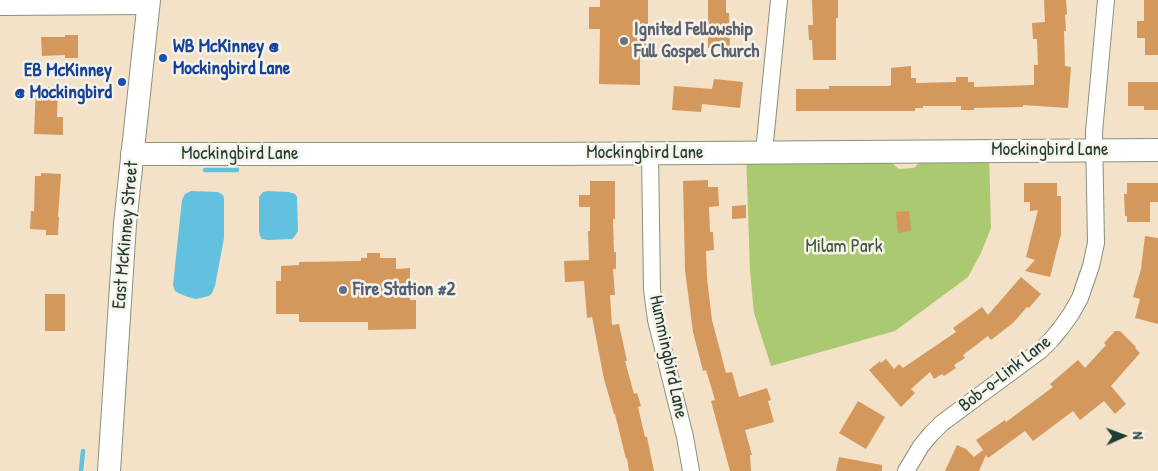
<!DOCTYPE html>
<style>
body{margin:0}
#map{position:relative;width:1158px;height:471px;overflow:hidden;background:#f3e2c7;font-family:"Patrick Hand",sans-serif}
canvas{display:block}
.north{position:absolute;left:1098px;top:411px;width:50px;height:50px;-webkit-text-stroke:4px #f7f3e8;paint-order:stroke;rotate:88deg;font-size:14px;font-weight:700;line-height:20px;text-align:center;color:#1f3d34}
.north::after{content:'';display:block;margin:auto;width:18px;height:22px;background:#1f3d34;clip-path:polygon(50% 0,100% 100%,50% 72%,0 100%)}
</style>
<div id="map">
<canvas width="1158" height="471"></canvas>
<div class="north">N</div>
</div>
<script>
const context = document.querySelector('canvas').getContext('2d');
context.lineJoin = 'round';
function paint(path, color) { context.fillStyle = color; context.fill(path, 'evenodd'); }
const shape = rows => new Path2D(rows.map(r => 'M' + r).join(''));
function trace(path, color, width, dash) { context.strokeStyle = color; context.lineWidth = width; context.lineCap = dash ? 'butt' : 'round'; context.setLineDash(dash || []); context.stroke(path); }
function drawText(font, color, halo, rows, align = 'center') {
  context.font = font + ' "Patrick Hand",sans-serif'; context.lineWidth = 5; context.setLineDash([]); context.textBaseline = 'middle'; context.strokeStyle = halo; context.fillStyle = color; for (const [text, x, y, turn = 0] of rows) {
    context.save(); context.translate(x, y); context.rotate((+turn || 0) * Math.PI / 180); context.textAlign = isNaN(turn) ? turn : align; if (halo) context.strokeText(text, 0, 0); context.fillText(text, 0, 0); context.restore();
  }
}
const green = shape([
 [989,150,991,228,981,253,968,277,895,331,771,366,754,313,750,271,746,152,892,163,899,169,914,168,919,163]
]);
const water = shape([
 [191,191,218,192,223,195,224,198,224,238,215,286,212,293,209,296,196,299,188,297,178,293,175,291,173,285,182,200,185,194],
 [267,191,289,192,295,194,297,197,298,231,295,236,292,239,268,240,262,239,260,236,259,230,259,197,263,192]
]);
const stream = shape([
 [205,170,237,170],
 [81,471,83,451]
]);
const building = shape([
 [600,0,648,0,648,50,640,50,640,85,599,84,600,29,589,29,589,7,600,7],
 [708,0,726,0,726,13,729,13,730,48,708,48],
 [812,0,838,0,838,18,836,18,836,60,813,60,812,40,809,40,808,25,813,25],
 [1044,0,1066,0,1067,14,1065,15,1066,31,1064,31,1065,66,1071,67,1068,108,1023,105,1023,107,974,108,974,110,961,110,961,106,923,106,923,108,915,108,915,111,796,111,796,89,829,89,829,86,889,86,891,85,891,68,911,66,911,78,916,78,916,83,956,82,956,77,968,77,968,82,974,82,974,87,1034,85,1034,65,1038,65,1037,39,1033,39,1032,23,1045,22],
 [1144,0,1158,0,1158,55,1145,55,1145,38,1137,38,1137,21,1144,21],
 [65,35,78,35,78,58,65,58,65,55,42,56,41,37,65,37],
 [714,79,743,82,740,108,702,104,701,112,672,110,674,86,712,89],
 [1128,82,1158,82,1158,110,1144,110,1144,106,1128,106],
 [36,87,58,87,57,117,63,117,63,135,34,134],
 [41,173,61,174,58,217,59,217,58,235,46,235,46,230,30,229,31,211,34,211,35,176,41,176],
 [708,180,708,187,718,187,719,206,709,207,710,232,713,232,714,250,706,251,707,278,712,320,726,373,732,372,739,397,767,388,771,400,768,401,774,422,745,430,752,455,750,455,751,471,730,471,711,401,715,400,706,370,703,371,693,332,685,270,683,181],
 [590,181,615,181,615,219,613,219,614,252,616,252,616,269,613,269,615,295,610,295,612,325,619,324,627,361,625,361,634,394,637,393,641,406,638,407,645,437,647,437,654,471,629,471,627,458,626,459,615,414,614,414,604,379,592,317,587,318,584,281,565,282,564,261,589,260,588,231,590,231,590,207,579,207,579,195,590,195],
 [1024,183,1057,183,1057,196,1061,196,1061,234,1050,277,1025,271,1035,260,1026,257,1038,210,1030,211,1030,202,1024,202],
 [1127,183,1158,183,1158,202,1150,202,1150,222,1127,222,1127,216,1125,216,1124,194,1127,194],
 [746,205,746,218,732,219,732,206],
 [909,211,911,231,898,233,896,212],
 [1145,236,1158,238,1158,324,1135,318,1140,299,1133,297,1141,269],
 [367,253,380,253,380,258,396,258,396,269,410,268,410,300,416,300,416,329,368,330,368,322,299,322,299,314,276,314,276,281,281,281,281,266,299,265,299,262,361,261,361,258,367,258],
 [1021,277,1041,294,1029,308,1027,307,1013,323,991,340,988,336,963,355,965,358,954,365,956,368,944,376,942,374,934,379,930,372,911,389,915,393,901,407,869,370,880,361,881,363,886,359,894,369,899,364,903,368,956,332,953,328,982,307,988,315],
 [45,294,65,294,65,331,45,331],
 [1115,331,1120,331,1136,347,1135,348,1140,353,1111,386,1126,404,1115,414,1104,401,1080,420,1073,411,1033,441,1025,431,988,458,986,455,979,471,945,471,957,445,966,449,974,457,983,450,976,440,1005,420,1006,422,1053,387,1050,384,1078,360,1085,368,1106,345,1104,343],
 [858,401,885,417,866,449,839,433],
 [839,457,882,465,882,471,836,471]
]);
const street = shape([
 [0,7,148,6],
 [764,152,779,0],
 [650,153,652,289,654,305,656,320,685,437,691,471],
 [906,471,921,446,931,434,942,423,1041,350,1051,340,1061,328,1071,314,1080,298,1091,266,1096,243,1094,132,1106,0]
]);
const secondary = shape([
 [132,154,547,154,1158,150],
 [109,471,125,224,149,0]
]);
const markers = [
 [624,41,5,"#6b7280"],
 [163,58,5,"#1a4fb4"],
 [122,82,5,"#1a4fb4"],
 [343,290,5,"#5c6f8a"]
];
const worshipNames = [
 ["Ignited Fellowship",634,30],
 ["Full Gospel Church",634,52]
];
const transitNames = [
 ["WB McKinney @",173,47],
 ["Mockingbird Lane",173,69],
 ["EB McKinney",112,71,"right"],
 ["@ Mockingbird",112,93,"right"]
];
const streetNames = [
 ["Mockingbird Lane",1050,150],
 ["Mockingbird Lane",645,153],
 ["Mockingbird Lane",240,154],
 ["East McKinney Street",126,235,-85],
 ["Hummingbird Lane",668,357,78],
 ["Bob-o-Link Lane",1005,374,-38]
];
const parkNames = [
 ["Milam Park",844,247]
];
const serviceNames = [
 ["Fire Station #2",353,290]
];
paint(green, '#abc970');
paint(water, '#61c1df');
trace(stream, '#61c1df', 4.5);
paint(building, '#d4985c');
trace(street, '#89907e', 18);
trace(secondary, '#89907e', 24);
trace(street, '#fff', 16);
trace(secondary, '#fff', 22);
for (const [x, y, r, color] of markers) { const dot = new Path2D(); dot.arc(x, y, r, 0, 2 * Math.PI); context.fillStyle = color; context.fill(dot); trace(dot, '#f7f3e8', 2); }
drawText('bold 19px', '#5b616d', '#f7f3e8', worshipNames, 'left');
drawText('bold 19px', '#164399', '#f7f3e8', transitNames, 'left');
drawText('19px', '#1f3d34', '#f7f3e8', streetNames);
drawText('19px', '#3b5940', '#f7f3e8', parkNames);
drawText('bold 19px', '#4e5e75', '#f7f3e8', serviceNames, 'left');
</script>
